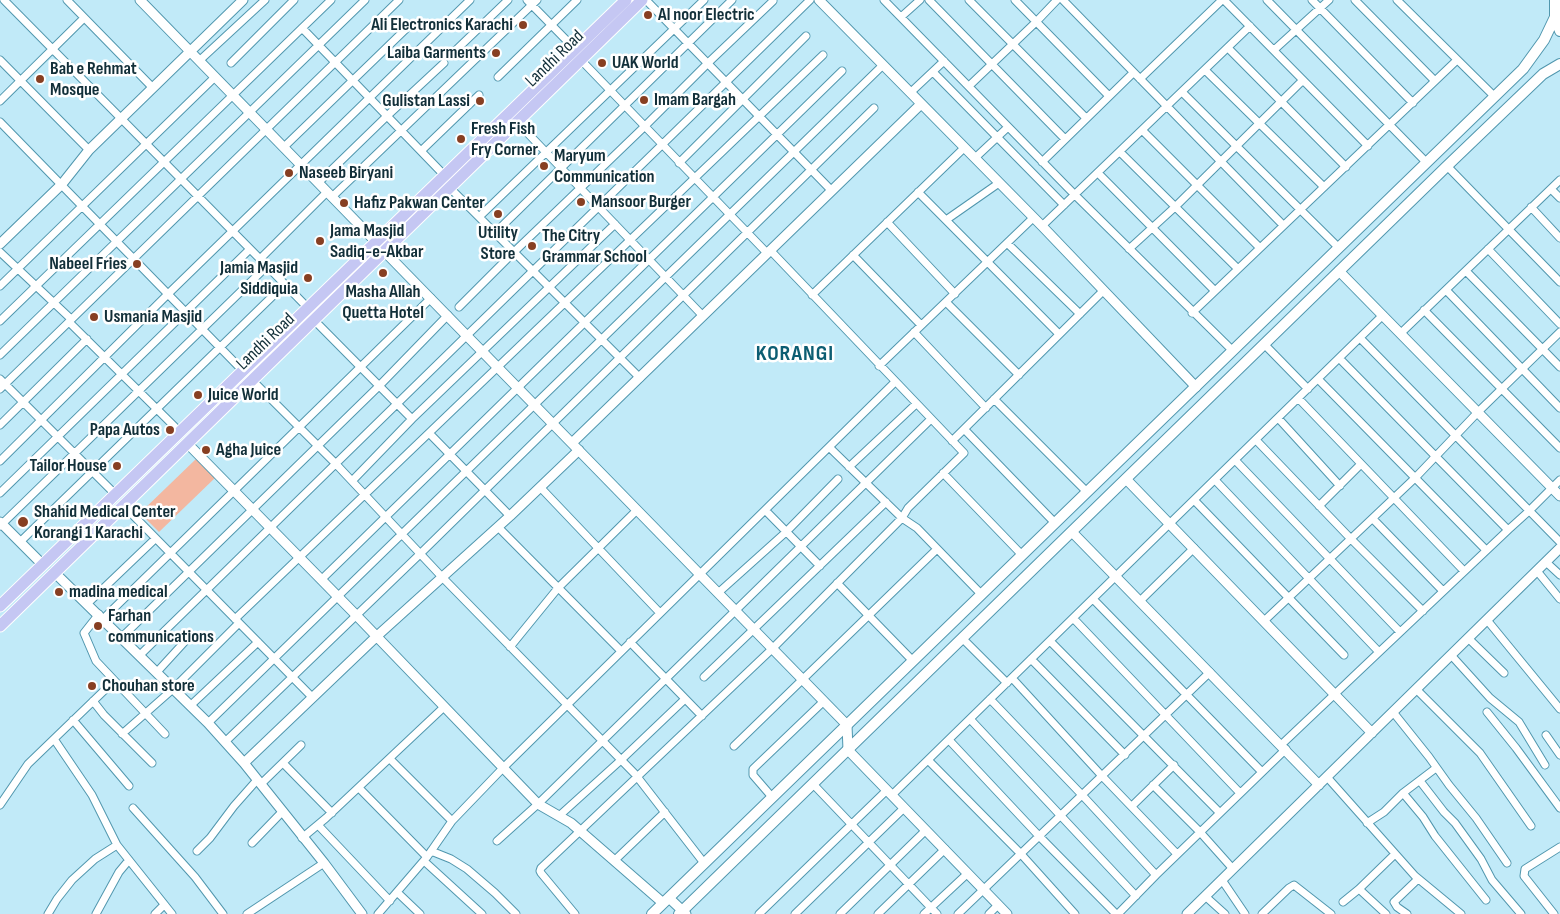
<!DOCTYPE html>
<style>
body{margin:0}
canvas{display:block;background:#c1eaf8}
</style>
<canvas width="1560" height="914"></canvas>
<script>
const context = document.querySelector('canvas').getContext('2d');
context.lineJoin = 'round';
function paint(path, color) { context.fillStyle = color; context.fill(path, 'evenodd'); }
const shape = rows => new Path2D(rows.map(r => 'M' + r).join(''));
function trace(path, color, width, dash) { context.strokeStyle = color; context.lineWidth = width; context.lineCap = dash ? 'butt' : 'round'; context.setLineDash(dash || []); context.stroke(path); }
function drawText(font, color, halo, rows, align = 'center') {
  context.font = font + ' "Sofia Sans Condensed",sans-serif'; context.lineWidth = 5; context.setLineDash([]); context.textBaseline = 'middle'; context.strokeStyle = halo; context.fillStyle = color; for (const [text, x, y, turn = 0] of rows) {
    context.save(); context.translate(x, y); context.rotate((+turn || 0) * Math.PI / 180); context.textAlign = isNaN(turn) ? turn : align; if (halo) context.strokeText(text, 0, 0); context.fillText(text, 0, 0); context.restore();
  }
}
const green = shape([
 [197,458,216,477,159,532,140,513]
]);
const minor = shape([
 [4,0,261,260],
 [67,0,153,88],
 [527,0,575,49],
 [646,0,831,190],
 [884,0,1075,195,1233,351],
 [929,0,1065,139],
 [969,0,1086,118],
 [1015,0,1109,96],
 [1063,0,1283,225],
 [1224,0,1368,146],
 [1267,0,1427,163],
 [1312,0,1413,103],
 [1355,0,1435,81],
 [1397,0,1495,97],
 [901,17,920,0],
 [302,28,445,176],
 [1228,48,1346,167],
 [1274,50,1329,0],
 [455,51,508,0],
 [580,59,767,253],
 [0,60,89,150],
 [199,61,265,0],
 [231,63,294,0],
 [1205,70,1324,187],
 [933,72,1064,205],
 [498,77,577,0],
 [1140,79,1222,0],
 [969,86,1036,22,1057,0],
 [1182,92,1339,248],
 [910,93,944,61],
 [0,101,84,18],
 [516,121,703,316],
 [0,122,243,371],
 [1142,130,1260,248],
 [284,147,411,24],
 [421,151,479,95],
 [1120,152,1238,269],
 [975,158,1008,127],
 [1042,162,1133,73],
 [679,163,806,36],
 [1447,166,1560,282],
 [1098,173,1215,291],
 [318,183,387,116,444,63],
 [449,187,640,378],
 [1551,189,1560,198],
 [918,192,1059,334],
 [332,197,537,0],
 [1531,207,1560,238],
 [479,217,704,0],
 [946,220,999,183],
 [887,222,955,294],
 [1042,226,1250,26],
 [495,233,732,0],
 [1007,243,1080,314],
 [1129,249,1175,207,1303,80],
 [1488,249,1560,324],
 [0,252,71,319],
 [853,255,921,325],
 [1466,271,1560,367],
 [0,286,215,77],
 [1446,290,1560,408],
 [812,295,964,148],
 [946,302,1019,375],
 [459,307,514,252,644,127,708,63,773,1],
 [308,308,267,266,261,258,327,192],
 [1424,310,1560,448],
 [1192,313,1457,60],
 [314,320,412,419],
 [0,321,331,0],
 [69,322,180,432],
 [914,332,986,408],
 [1401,333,1560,180],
 [1360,338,1560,542],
 [1264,344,1308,389],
 [0,355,365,0],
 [1339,358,1508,530],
 [879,366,1033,218],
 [0,379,115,494],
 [1318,379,1486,550],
 [252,380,335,463,442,577,635,774,704,863],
 [0,389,399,0],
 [1298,398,1464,571],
 [994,399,1087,492],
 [1278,418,1340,486],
 [0,425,87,339],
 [964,429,1055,523],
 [429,433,510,516],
 [1256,440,1351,539,1423,611],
 [952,441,1103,291],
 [829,447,902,518,917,528,982,595],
 [1235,460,1400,632],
 [0,461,168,294,470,0],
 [849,467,916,404],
 [943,473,1022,555],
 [1215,480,1379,652],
 [352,481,412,419,615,224],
 [540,487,660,613],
 [0,493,250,249],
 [1194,500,1344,655],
 [123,505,312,697],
 [1319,506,1361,464],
 [765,510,820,566],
 [1373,519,1443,591],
 [0,526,267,266],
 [498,527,621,651],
 [20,542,284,285],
 [1546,562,1560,575],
 [1537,571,1560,599],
 [321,580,842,71],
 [837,583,913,661],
 [718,593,786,532,838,479],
 [1093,599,1262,772],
 [1140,601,1194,548],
 [87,604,155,539],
 [99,614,84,633,96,661,165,734],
 [1073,618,1240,793],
 [103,619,431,298],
 [235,619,823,55],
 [1487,620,1560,709],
 [1264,621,1415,478,1478,412,1560,332],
 [122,637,379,386,448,315],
 [962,638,1007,683],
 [1468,638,1504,673],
 [1050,641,1220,813],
 [630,642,702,716],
 [510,647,558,588,637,510],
 [140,655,810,0],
 [1451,655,1490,698,1519,722,1545,765],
 [1031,659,1125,755],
 [157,672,189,637],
 [704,677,886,502],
 [1012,678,1102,776,1177,854],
 [1416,689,1480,753,1531,826],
 [990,699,1083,796,1156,875],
 [93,701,104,715,152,763],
 [190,706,258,642],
 [1393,712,1429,757,1449,785,1476,818,1507,863],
 [1487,712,1516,748,1560,808],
 [970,719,1136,896],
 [73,720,129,786],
 [208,723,883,65],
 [122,734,173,689,239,623],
 [1546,735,1560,755],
 [54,739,92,795,117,845,172,914],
 [949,740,1039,836,1116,914],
 [225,742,420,554,874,108],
 [1281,745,1508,530,1529,511,1560,480],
 [734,746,937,549],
 [390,759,452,821],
 [928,760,1021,854,1075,914],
 [283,763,332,813],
 [1327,777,1415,876,1461,914],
 [1420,781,1444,812,1455,823,1481,859,1492,880,1521,914],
 [261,784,301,745],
 [813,784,937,914],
 [1153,785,1200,832,1233,869],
 [359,788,427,857],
 [1403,793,1423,817,1435,836,1486,900],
 [892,795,1383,315],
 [772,797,753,775,753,769,824,701],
 [0,805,28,764,114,681],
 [1132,806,1174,765],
 [133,808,195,877,223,914],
 [559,816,621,760,685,699],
 [1367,823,1384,812,1403,793,1436,768],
 [318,825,390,901],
 [302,838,326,818,444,707],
 [497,841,538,804,931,419],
 [252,843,283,811],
 [197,851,210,838,234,806,257,780],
 [431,851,451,859,467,869,495,893,516,914],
 [424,861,482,914],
 [614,861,665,812],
 [1222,880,1245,914],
 [1359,889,1386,914],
 [398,893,420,914],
 [1205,896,1225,914],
 [1343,902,1359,889,1395,854],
 [48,914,57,899,72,880,95,859,117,845],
 [96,914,119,872,129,860],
 [155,914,164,905],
 [247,914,324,863],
 [378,914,427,857,452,821,503,768,895,382],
 [575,914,541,873,540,871,541,868,772,649,902,518,908,508,964,453,770,250],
 [759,914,887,790],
 [795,914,904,808],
 [840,914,926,830],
 [878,914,945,849],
 [924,914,968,873],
 [958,914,1210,672],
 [989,914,998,905],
 [1118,914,1156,875,1286,749],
 [1262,914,1289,888,1294,885,1331,914],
 [1407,914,1397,907,1394,902,1418,879],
 [1554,914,1524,876,1525,869,1560,847]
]);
const tertiary = shape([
 [140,0,376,242],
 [819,0,1042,226,1196,387],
 [0,244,62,184,89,150,243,0],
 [384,251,847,725,848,750,1007,914],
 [1339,271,1560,496],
 [572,443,921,104],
 [188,444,356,615,538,804,571,823,663,903],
 [1126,479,1372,733],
 [0,522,42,564],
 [1072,532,1319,785],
 [54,572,208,723,244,763,324,863,362,914],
 [244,763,377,636,510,516,579,450],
 [669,898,686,914],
 [1187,914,1560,548]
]);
const secondary = shape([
 [1555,0,1555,17,1560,31],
 [652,914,1523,69,1544,40,1555,17],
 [679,914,1447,166,1543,74,1560,64]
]);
const primary = shape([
 [0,606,626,0],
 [0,626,642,0]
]);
const markers = [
 [648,15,5,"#873f22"],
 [523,25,5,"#873f22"],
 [496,53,5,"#873f22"],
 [602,63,5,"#873f22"],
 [40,79,5,"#873f22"],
 [644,100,5,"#873f22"],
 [480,101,5,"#873f22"],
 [461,139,5,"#873f22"],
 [544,166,5,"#873f22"],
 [289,173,5,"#873f22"],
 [581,202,5,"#873f22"],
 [344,203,5,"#873f22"],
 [498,214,5,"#873f22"],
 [320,241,5,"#873f22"],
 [532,246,5,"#873f22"],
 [137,264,5,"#873f22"],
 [383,273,5,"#873f22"],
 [308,278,5,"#873f22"],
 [94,317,5,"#873f22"],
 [198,395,5,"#873f22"],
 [170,430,5,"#873f22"],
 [206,450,5,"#873f22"],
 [117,466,5,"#873f22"],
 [23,522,6,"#873f22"],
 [59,592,5,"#873f22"],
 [98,626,5,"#873f22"],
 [92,686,5,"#873f22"]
];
const poiNames = [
 ["Al noor Electric",658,15],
 ["Ali Electronics Karachi",513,25,"right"],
 ["Laiba Garments",486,53,"right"],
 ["UAK World",612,63],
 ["Bab e Rehmat",50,69],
 ["Mosque",50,90],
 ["Imam Bargah",654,100],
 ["Gulistan Lassi",470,101,"right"],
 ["Fresh Fish",471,129],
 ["Fry Corner",471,150],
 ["Maryum",554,156],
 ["Communication",554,177],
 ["Naseeb Biryani",299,173],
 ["Mansoor Burger",591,202],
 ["Hafiz Pakwan Center",354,203],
 ["Jama Masjid",330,231],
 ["Sadiq-e-Akbar",330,252],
 ["Utility",498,233,"center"],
 ["Store",498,254,"center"],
 ["The Citry",542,236],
 ["Grammar School",542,257],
 ["Nabeel Fries",127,264,"right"],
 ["Jamia Masjid",298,268,"right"],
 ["Siddiquia",298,289,"right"],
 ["Masha Allah",383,292,"center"],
 ["Quetta Hotel",383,313,"center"],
 ["Usmania Masjid",104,317],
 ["Juice World",208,395],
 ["Papa Autos",160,430,"right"],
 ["Agha Juice",216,450],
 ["Tailor House",107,466,"right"],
 ["Shahid Medical Center",34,512],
 ["Korangi 1 Karachi",34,533],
 ["madina medical",69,592],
 ["Farhan",108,616],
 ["communications",108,637],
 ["Chouhan store",102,686]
];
const streetNames = [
 ["Landhi Road",555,59,-44],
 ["Landhi Road",266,342,-44]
];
const districtNames = [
 ["KORANGI",795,354]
];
paint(green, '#f3b7a0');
trace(minor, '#5197ae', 9);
trace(tertiary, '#5197ae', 11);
trace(secondary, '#5197ae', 12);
trace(primary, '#fff', 13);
trace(minor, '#fff', 7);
trace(tertiary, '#fff', 9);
trace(secondary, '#fff', 10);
trace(primary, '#c5c7f3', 11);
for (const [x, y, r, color] of markers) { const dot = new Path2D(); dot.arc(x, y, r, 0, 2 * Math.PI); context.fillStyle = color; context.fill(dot); trace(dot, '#fff', 2); }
drawText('bold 18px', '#122f39', '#fff', poiNames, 'left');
drawText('18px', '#122f39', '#fff', streetNames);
context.letterSpacing = '1px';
drawText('bold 22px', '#0c5d72', '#fff', districtNames);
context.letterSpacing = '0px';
</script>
